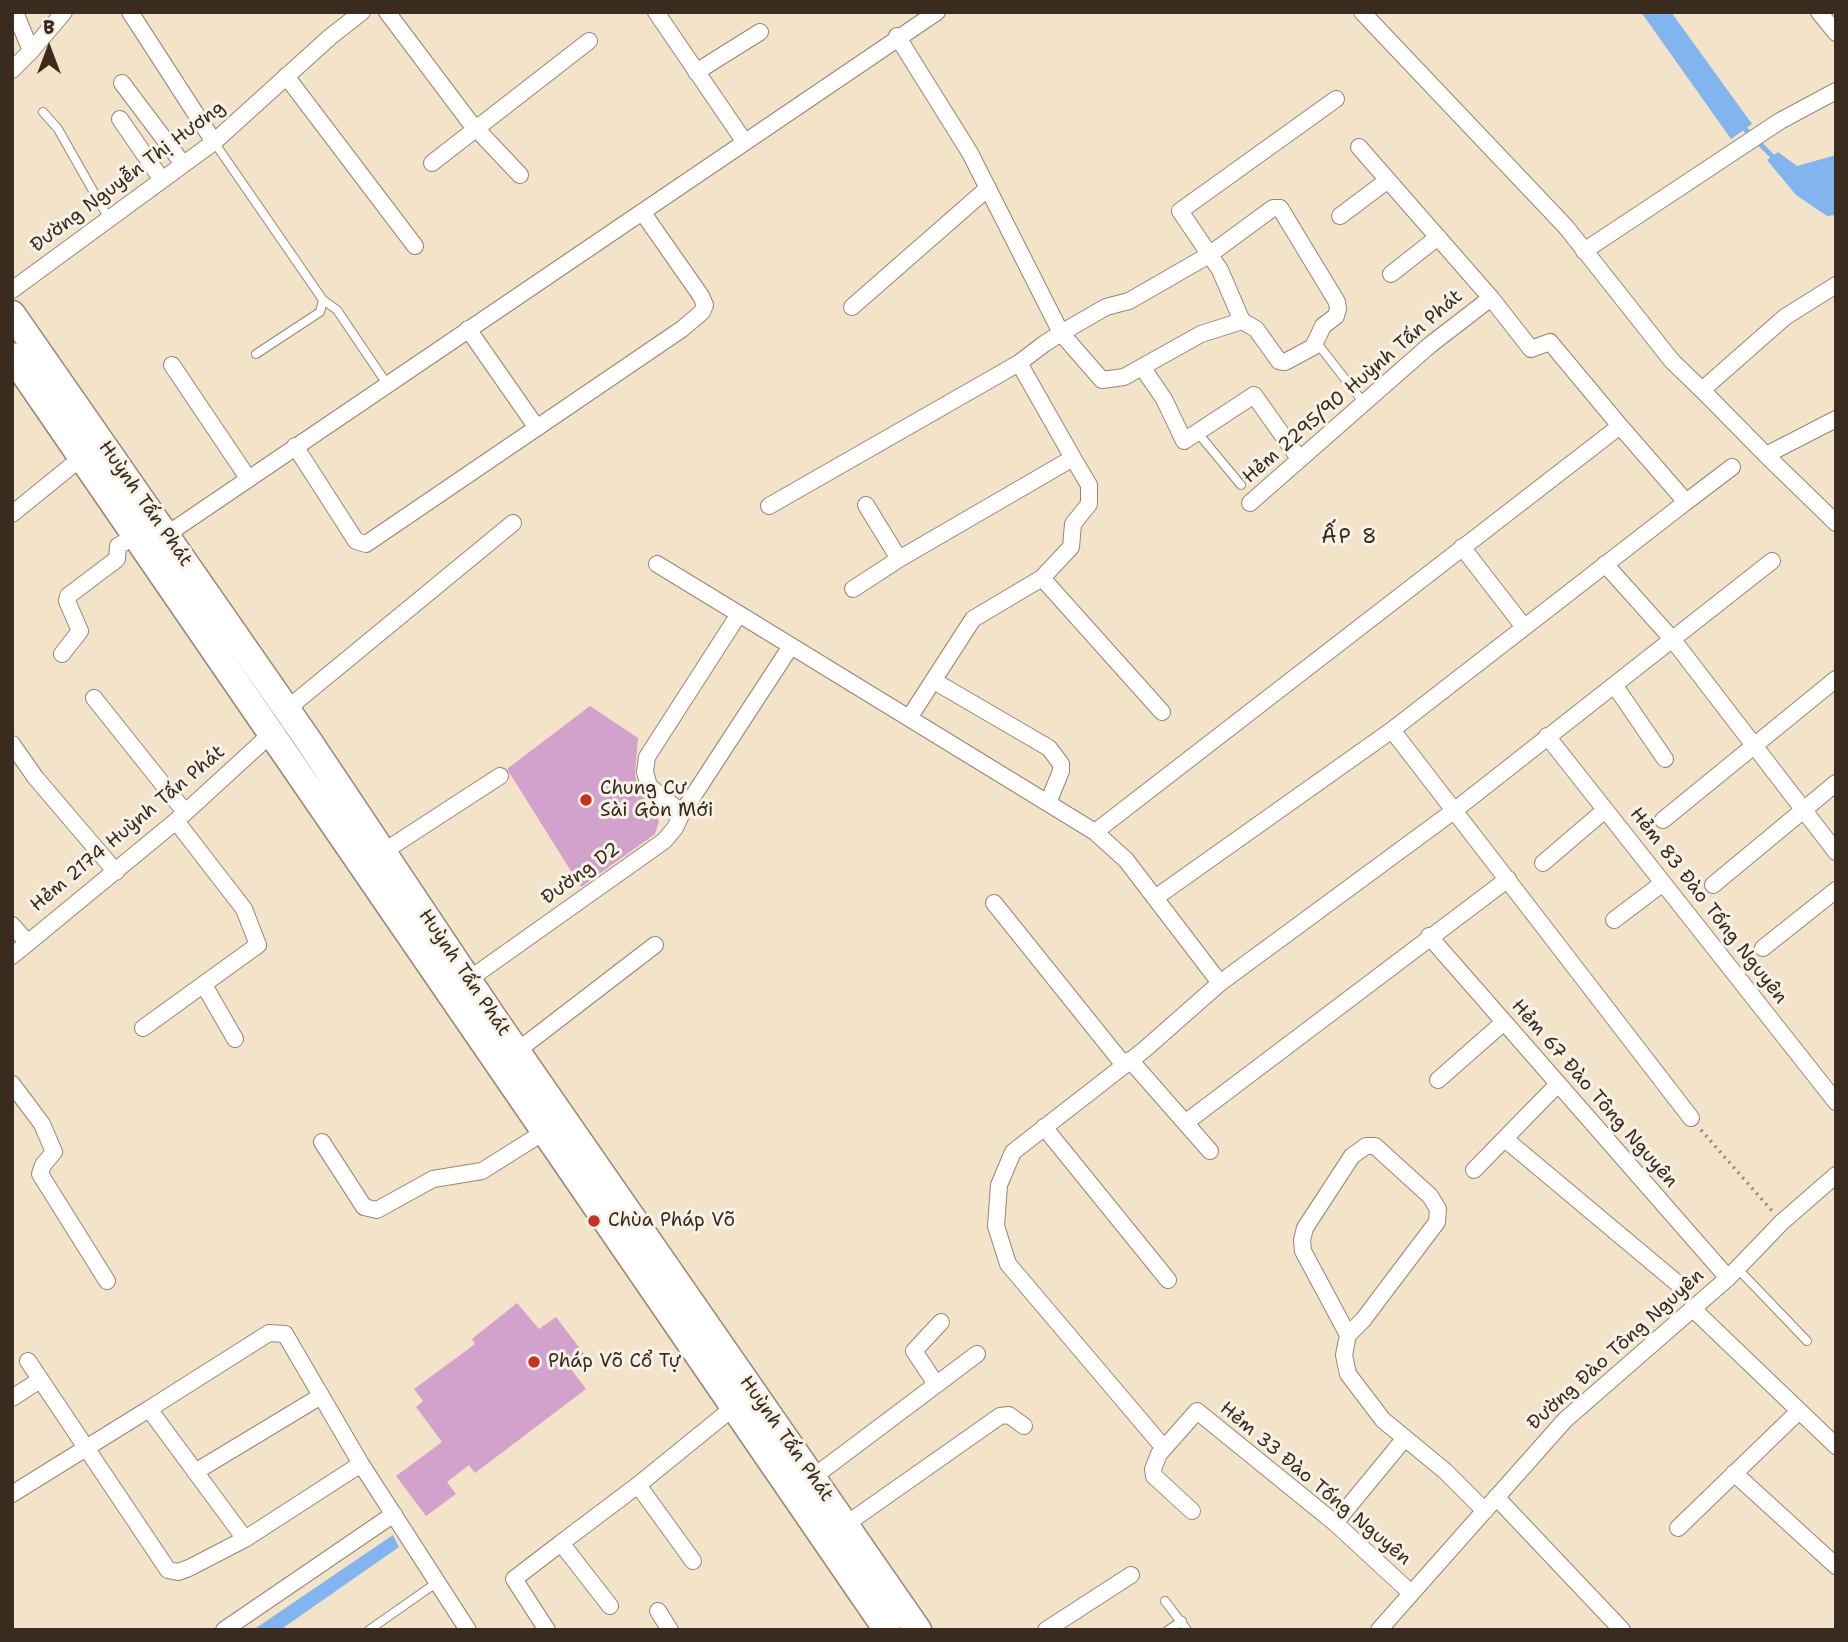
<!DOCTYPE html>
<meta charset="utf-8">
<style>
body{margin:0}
#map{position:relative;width:1848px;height:1642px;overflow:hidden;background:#f3e3c9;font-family:"Shantell Sans",sans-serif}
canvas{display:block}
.frame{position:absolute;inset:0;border:14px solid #3b2a1e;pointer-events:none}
.north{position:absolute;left:14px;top:14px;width:70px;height:70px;-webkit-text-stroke:5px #f7f3e8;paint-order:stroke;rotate:0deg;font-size:19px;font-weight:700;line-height:28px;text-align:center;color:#3b2a1e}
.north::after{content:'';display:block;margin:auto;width:24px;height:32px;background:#3b2a1e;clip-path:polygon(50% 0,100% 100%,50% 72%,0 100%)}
</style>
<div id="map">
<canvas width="1848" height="1642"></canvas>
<div class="frame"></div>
<div class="north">B</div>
</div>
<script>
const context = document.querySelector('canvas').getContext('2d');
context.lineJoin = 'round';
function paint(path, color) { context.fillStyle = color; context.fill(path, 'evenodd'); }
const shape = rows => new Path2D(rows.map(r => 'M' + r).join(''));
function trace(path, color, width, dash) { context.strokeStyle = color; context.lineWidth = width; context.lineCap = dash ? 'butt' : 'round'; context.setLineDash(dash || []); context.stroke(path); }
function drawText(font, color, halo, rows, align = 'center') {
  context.font = font + ' "Shantell Sans",sans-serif'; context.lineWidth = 6; context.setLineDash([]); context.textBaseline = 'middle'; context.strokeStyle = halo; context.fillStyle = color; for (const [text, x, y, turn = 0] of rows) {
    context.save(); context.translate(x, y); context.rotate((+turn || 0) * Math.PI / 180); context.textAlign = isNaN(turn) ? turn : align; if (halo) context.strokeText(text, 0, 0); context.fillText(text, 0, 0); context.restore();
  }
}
const water = shape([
 [1641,12,1671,12,1752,124,1731,139],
 [1778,152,1797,166,1836,155,1836,215,1827,216,1796,195,1767,160],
 [393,1535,399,1547,280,1630,253,1630]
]);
const stream = shape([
 [1740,124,1772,156]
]);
const building = shape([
 [590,706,638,738,635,775,639,790,659,821,655,834,581,887,507,769],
 [517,1303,539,1329,556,1317,584,1354,568,1365,586,1389,475,1473,469,1465,447,1482,456,1494,426,1516,396,1476,442,1442,416,1407,423,1401,414,1389,475,1344,472,1339]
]);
const path = shape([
 [1701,1130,1772,1211]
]);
const lane = shape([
 [43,112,58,129,109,219],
 [214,142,323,300,320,312,256,354],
 [323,300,337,310,387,384],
 [1317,343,1363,402],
 [1197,432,1241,485],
 [1737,1268,1807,1341],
 [1165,1601,1187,1630],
 [369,1630,439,1581],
 [1168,1630,1182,1621]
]);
const street = shape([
 [130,12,214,142],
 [387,12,469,121,520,175],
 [656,12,744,141],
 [1362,12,1566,227,1672,361,1702,390,1785,317,1836,285],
 [1819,12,1836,33],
 [31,51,64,12],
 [12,70,31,51,15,12],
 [696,72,760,32],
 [286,76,415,246],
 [122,83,183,164],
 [120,119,162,180],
 [432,163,589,41],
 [1340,216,1388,180],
 [1584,251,1780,121,1836,91],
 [1391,274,1438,237],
 [12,290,214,142,330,37,362,12],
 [1491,298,1531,349,1550,342,1620,426],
 [852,307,988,188],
 [1242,321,1220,270,1180,211,1336,99],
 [468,329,537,428],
 [172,365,248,478],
 [1142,367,1164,399,1184,441,1254,395,1298,457],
 [1702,390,1766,455,1836,419],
 [295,446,356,541,366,544,682,329,702,312,705,305,701,296,643,213],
 [1766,455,1836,523],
 [1686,502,1732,467],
 [1250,503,1430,345,1491,298,1359,147],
 [866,505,899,559,1073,458,1019,363],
 [769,506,1019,363,1044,344,1061,333,1106,307,1129,301,1209,255,1273,208,1280,208,1337,302,1338,309,1336,316,1323,326,1313,347,1285,362,1279,361,1256,329,1242,321,1201,334,1124,377,1102,380,1061,333,970,153,897,36],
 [12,514,81,458],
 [166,535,937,12],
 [1462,547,1524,627],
 [657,564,739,614],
 [1605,564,1673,640,1836,852],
 [1042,578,1071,547,1073,524,1089,504,1089,485,1073,458],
 [853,589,899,559],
 [62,654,80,631,67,601,68,596,117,559,118,546,135,536],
 [934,681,1049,748,1061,764,1061,771,1048,803],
 [1615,686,1665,759],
 [94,698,185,812],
 [287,709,513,523],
 [909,718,973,619,1042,578,1162,712],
 [1392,730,1691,1118],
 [1547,736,1836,1102],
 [12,744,35,777,116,872],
 [682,813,649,786,645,772,647,757,739,614,1095,832,1126,860,1220,983],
 [1663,820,1836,679],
 [1095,832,1620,426,1686,502,1392,730,1155,898],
 [383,852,500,776],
 [1543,863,1605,810],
 [1713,885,1836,783],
 [994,903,1124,1065],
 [1614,920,1663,883],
 [12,925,27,942],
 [1429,936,1728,1278],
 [1763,948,1836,890],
 [12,956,176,821,271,734],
 [468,980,664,841,675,828,682,813,791,646],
 [204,985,235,1039],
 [143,1028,258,945,244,909,176,821],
 [517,1051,655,945],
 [1130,1060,1210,1151],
 [1438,1080,1504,1022],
 [12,1084,42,1124,54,1152,43,1165,40,1174,107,1281],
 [1185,1123,1508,879],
 [1044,1127,1168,1280],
 [1505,1139,1677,1283],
 [322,1142,364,1207,377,1210,433,1179,482,1171,544,1132],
 [1474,1170,1558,1084],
 [1692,1308,1836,1446],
 [1348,1335,1303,1251,1302,1240,1305,1228,1352,1156,1366,1146,1375,1146,1430,1196,1438,1209,1437,1222,1363,1320,1348,1335,1344,1355,1348,1374,1383,1420,1445,1471,1485,1511],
 [28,1361,168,1570,178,1572,189,1568,245,1539,361,1464],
 [936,1384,914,1351,941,1322],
 [12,1398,40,1380],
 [149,1409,269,1333,285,1334,361,1464,468,1630],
 [1164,1448,1008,1264,996,1226,999,1185,1013,1152,1144,1050,1220,983,1455,810,1772,561],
 [195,1472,321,1396],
 [1734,1473,1836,1566],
 [812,1478,977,1354],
 [638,1485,693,1561],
 [12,1494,149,1409,245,1539],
 [1496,1497,1622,1630],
 [1192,1511,1154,1476,1153,1469,1159,1454,1197,1411,1335,1523,1411,1593],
 [1335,1523,1405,1438],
 [845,1525,1000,1416,1009,1415,1024,1426],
 [1678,1528,1798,1412],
 [610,1606,561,1543,638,1485,734,1407],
 [658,1611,670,1630],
 [224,1630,394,1514],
 [547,1630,514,1579,561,1543],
 [1046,1630,1131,1575],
 [1379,1630,1565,1420,1728,1278,1782,1222,1836,1175]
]);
const primary = shape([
 [12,314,306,737,493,1017,918,1630],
 [12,356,887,1630]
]);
const markers = [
 [586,800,7,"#c8321e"],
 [594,1221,7,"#c8321e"],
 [534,1362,7,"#c8321e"]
];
const streetNames = [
 ["Đường Nguyễn Thị Hương",128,177,-37],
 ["Hẻm 2295/90 Huỳnh Tấn Phát",1353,387,-41],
 ["Huỳnh Tấn Phát",145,504,55],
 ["Hẻm 2174 Huỳnh Tấn Phát",128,829,-40],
 ["Đường D2",581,874,-36],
 ["Hẻm 83 Đào Tống Nguyên",1708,906,52],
 ["Huỳnh Tấn Phát",464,973,56],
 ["Hẻm 67 Đào Tông Nguyên",1594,1094,49],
 ["Đường Đào Tông Nguyên",1616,1350,-42],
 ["Huỳnh Tấn Phát",786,1439,55],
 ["Hẻm 33 Đào Tống Nguyên",1315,1484,40]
];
const poiNames = [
 ["Chung Cư",600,789],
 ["Sài Gòn Mới",600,811],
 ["Chùa Pháp Võ",608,1221],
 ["Pháp Võ Cổ Tự",548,1362]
];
const neighbourhoodNames = [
 ["ẤP 8",1350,538]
];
paint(water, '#82b4ef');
trace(stream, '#82b4ef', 5);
paint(building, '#d3a2cc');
trace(lane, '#978674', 10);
trace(street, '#978674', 18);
trace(primary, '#978674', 29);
trace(path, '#978674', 3.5, [2, 5]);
trace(lane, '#fff', 8);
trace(street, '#fff', 16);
trace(primary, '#fff', 26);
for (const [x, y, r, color] of markers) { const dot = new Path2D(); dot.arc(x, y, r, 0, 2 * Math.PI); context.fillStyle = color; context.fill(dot); trace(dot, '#f7f3e8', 2.5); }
drawText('19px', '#3b2a1e', '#f7f3e8', streetNames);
drawText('19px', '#3b2a1e', '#f7f3e8', poiNames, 'left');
context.letterSpacing = '2px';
drawText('21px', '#3b2a1e', '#f7f3e8', neighbourhoodNames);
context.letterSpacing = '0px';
</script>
